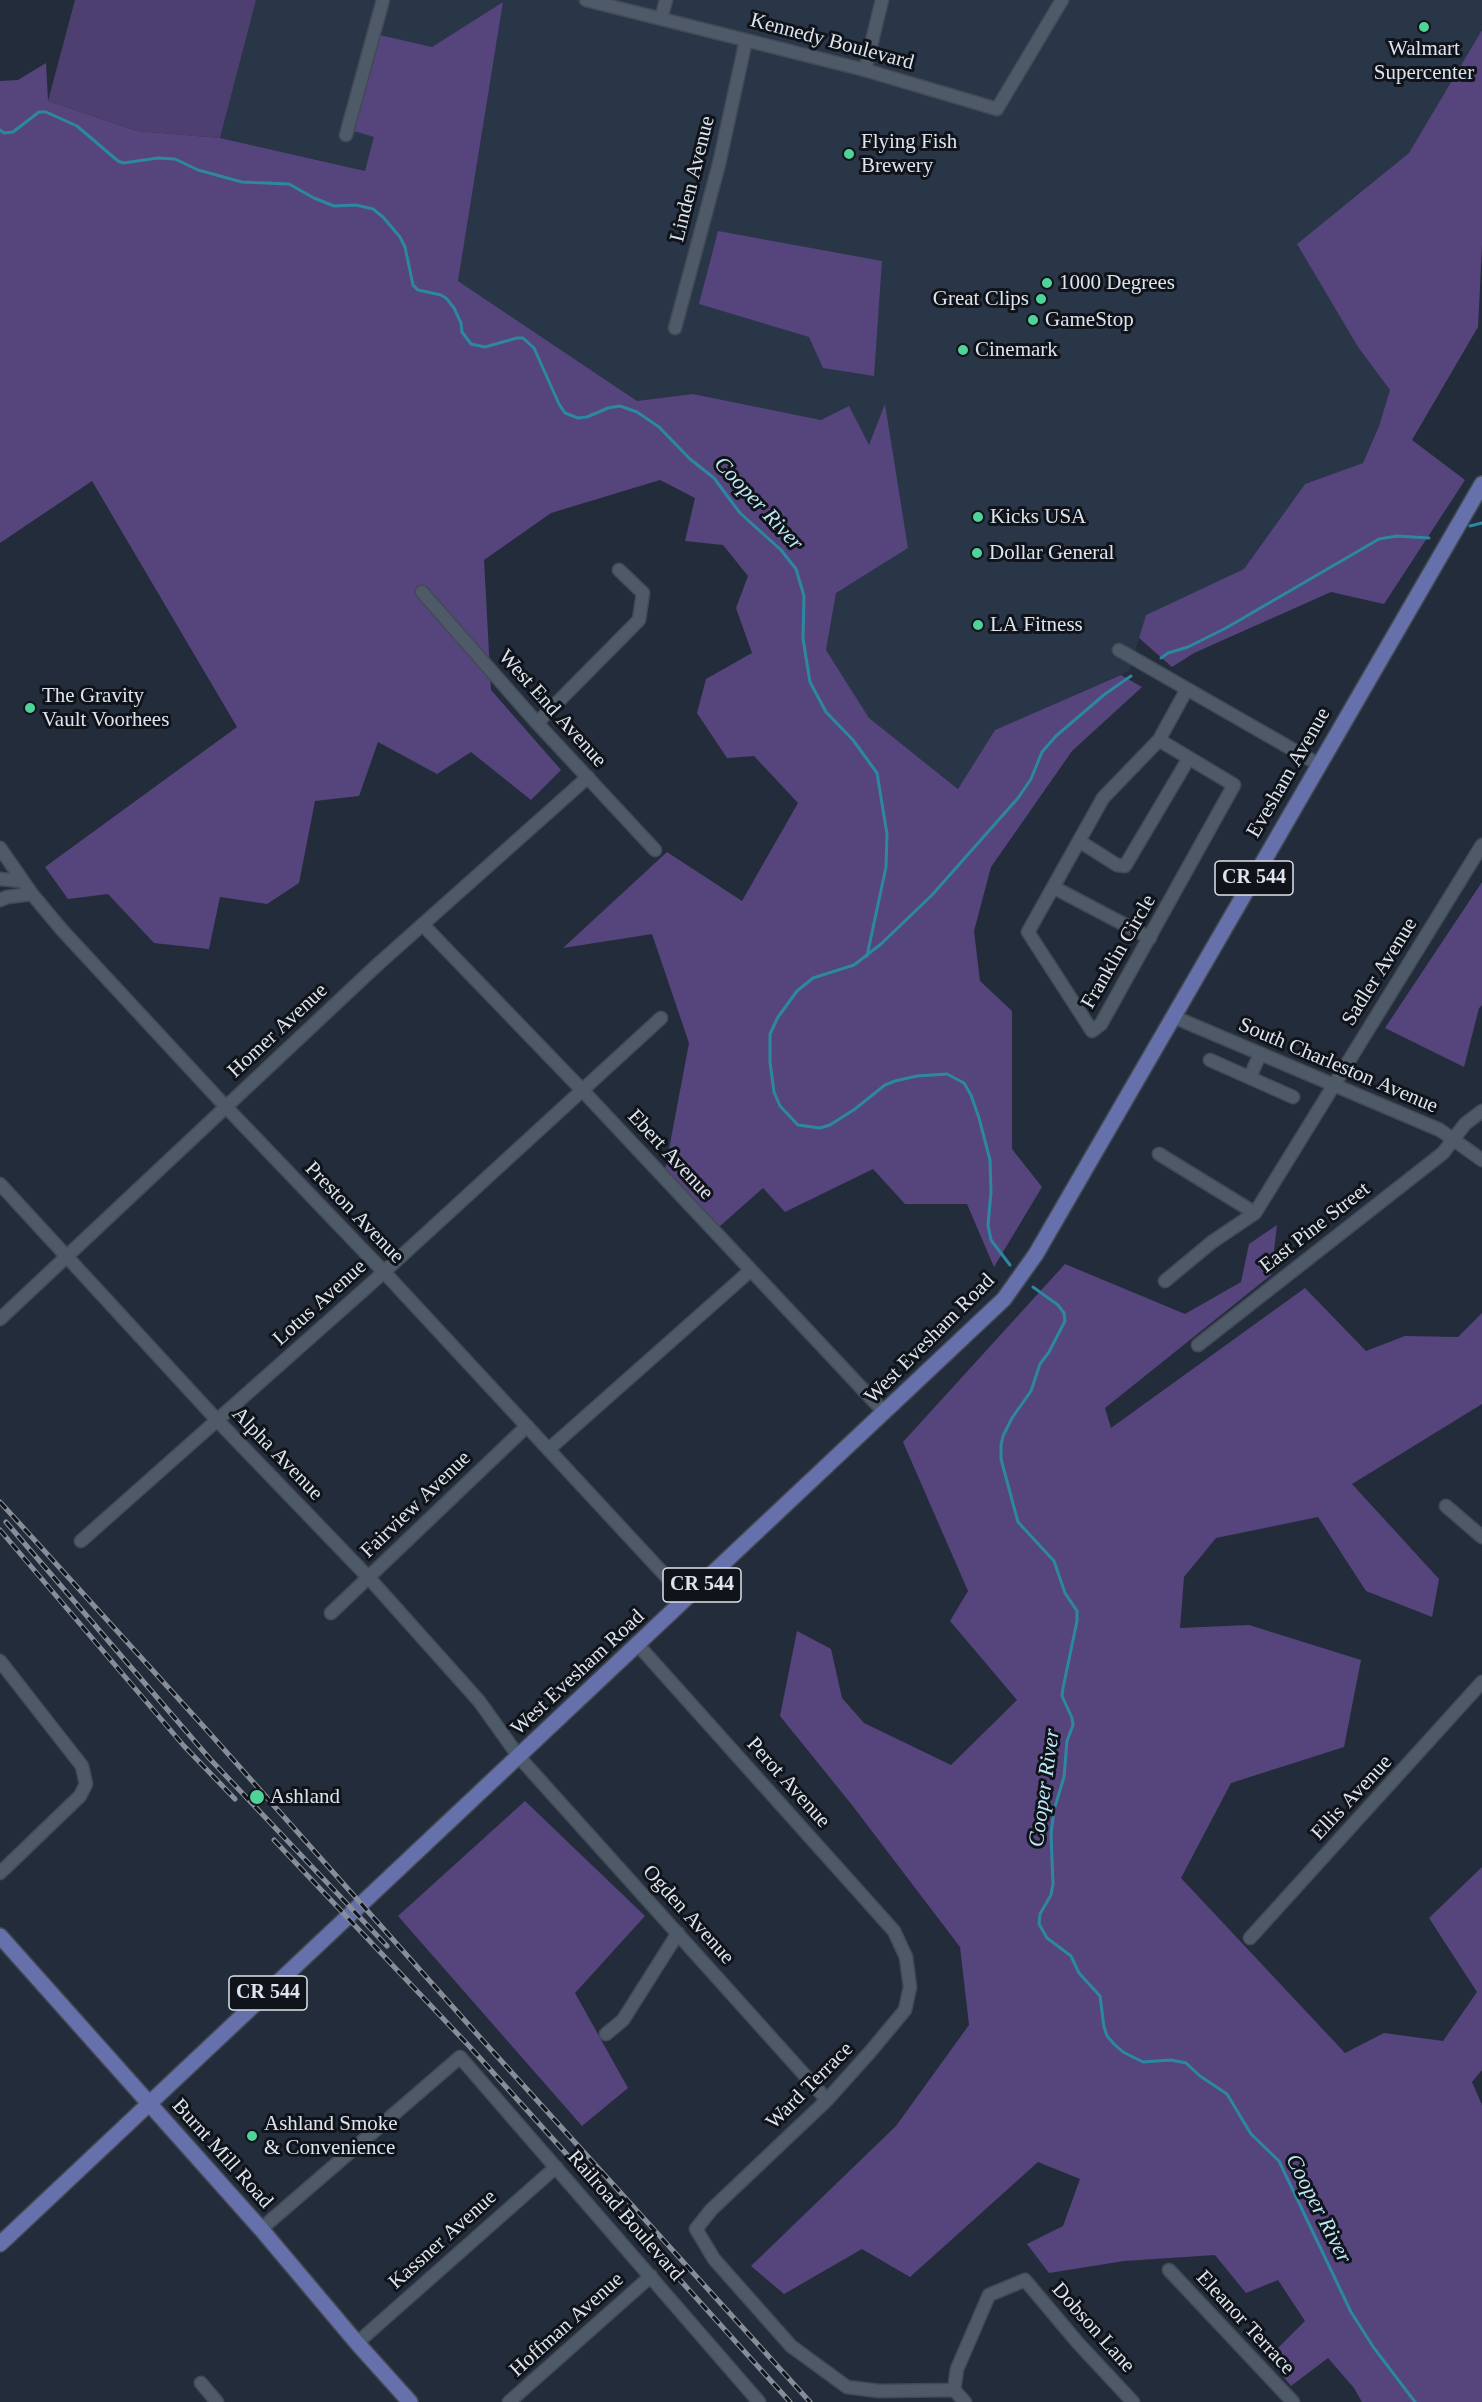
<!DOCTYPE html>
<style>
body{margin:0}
canvas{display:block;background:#232c3a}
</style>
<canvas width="1482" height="2402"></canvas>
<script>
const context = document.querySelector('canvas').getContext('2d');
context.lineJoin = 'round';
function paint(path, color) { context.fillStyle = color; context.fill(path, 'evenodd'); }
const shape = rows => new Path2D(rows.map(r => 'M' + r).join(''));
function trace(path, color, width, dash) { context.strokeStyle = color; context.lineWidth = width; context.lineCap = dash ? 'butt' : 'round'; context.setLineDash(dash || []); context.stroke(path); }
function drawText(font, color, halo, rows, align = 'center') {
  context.font = font + ' Georgia,serif'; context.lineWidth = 6; context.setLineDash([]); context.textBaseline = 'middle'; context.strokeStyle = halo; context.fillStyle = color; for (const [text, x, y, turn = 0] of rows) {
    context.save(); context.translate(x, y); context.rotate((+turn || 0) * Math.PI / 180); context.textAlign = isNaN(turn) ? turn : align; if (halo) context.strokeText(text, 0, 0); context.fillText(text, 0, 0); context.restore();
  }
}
const built = shape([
 [256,0,1482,0,1482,30,1409,153,1297,244,1358,347,1390,390,1379,426,1363,463,1305,484,1244,569,1146,615,1129,671,995,730,959,789,869,718,826,650,836,593,908,548,885,405,869,446,821,420,693,394,637,401,458,281,503,2,432,47,348,129,375,137,365,171,220,138]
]);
const green = shape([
 [75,0,256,0,220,138,137,131,48,101]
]);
const forest = shape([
 [503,2,458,281,637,401,693,394,821,420,849,406,869,445,885,404,908,548,836,593,826,650,869,718,958,789,995,730,1121,675,1142,687,1072,751,991,867,974,931,980,981,1012,1011,1012,1149,1042,1187,994,1267,967,1204,905,1204,873,1169,785,1212,763,1188,711,1234,663,1181,689,1043,652,934,563,948,667,852,742,901,798,803,754,756,727,758,697,713,706,679,752,653,736,608,748,576,723,545,685,541,695,498,660,480,551,513,484,560,491,690,561,770,531,800,471,752,437,774,378,742,359,796,315,801,299,883,267,904,220,897,209,949,154,943,108,894,68,899,45,867,237,727,92,481,0,543,0,81,18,80,46,63,48,101,137,131,220,138,365,171,374,137,347,129,375,34,432,47],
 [1482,30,1482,246,1478,327,1412,440,1465,480,1384,604,1331,592,1194,653,1172,667,1139,638,1146,615,1244,569,1305,484,1363,463,1379,426,1390,390,1358,347,1297,244,1409,153],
 [718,231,882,261,874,376,823,368,809,337,699,304],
 [1482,882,1482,1005,1479,1008,1464,1067,1385,1028],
 [1277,1225,1271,1275,1105,1408,1111,1428,1305,1288,1366,1351,1405,1336,1458,1337,1482,1313,1482,1404,1352,1484,1439,1579,1432,1617,1366,1591,1318,1517,1216,1538,1184,1577,1180,1628,1249,1625,1361,1660,1344,1747,1231,1783,1181,1878,1345,2053,1384,2033,1443,2041,1477,1992,1429,1918,1482,1867,1482,2070,1472,2082,1482,2105,1482,2402,1362,2402,1354,2388,1328,2358,1291,2386,1268,2358,1305,2321,1278,2280,1246,2293,1215,2255,1124,2261,1049,2273,1027,2244,1063,2226,1080,2179,1038,2162,910,2277,862,2249,784,2294,751,2266,896,2126,969,2025,960,1947,852,1805,780,1716,797,1631,831,1649,842,1698,864,1723,951,1765,1017,1700,950,1621,968,1591,903,1442,1065,1264,1185,1314,1241,1282,1249,1244],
 [525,1801,645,1916,575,1993,628,2088,582,2126,398,1916]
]);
const stream = shape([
 [0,130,4,133,13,132,39,112,46,112,77,126,118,161,123,163,158,158,175,159,198,170,242,182,289,184,314,198,334,206,356,205,373,209,383,217,400,237,405,247,413,285,418,290,441,295,447,299,454,308,461,323,462,332,471,344,485,347,517,338,523,338,534,348,559,404,565,413,578,418,587,417,608,408,620,406,637,412,659,427,690,459,714,478,740,513,781,550,796,569,804,596,803,639,810,682,826,712,853,740,877,773,887,834,886,867,867,956],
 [1470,526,1482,523],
 [1161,658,1168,653,1188,647,1226,628,1379,539,1397,536,1429,538],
 [1010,1265,991,1240,988,1225,991,1192,990,1160,979,1118,971,1095,964,1083,947,1074,917,1076,895,1081,885,1085,855,1109,830,1125,820,1128,798,1125,780,1106,774,1092,770,1062,770,1034,778,1017,797,991,813,978,854,965,881,944,932,895,1018,798,1031,779,1042,752,1056,736,1105,694,1131,676],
 [1033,1287,1058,1305,1064,1313,1065,1321,1049,1352,1040,1364,1031,1391,1012,1418,1003,1436,1001,1445,1001,1459,1018,1522,1054,1561,1065,1593,1077,1611,1077,1621,1063,1688,1062,1696,1072,1718,1073,1725,1067,1741,1064,1777,1054,1810,1051,1834,1053,1884,1051,1895,1040,1914,1039,1924,1047,1938,1071,1956,1079,1973,1100,1996,1104,2027,1107,2036,1114,2044,1123,2052,1143,2062,1171,2060,1186,2063,1200,2076,1227,2094,1251,2134,1279,2161,1351,2312,1374,2348,1415,2402]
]);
const minor = shape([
 [586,0,865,70,997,109,1062,0],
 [661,19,666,0],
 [865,70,882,0],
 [346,135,383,0],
 [675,328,719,164,746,40],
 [422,592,537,723,655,850],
 [1119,650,1318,764],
 [537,723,639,620,643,593,619,570],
 [1159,740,1234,785,1101,1024,1092,1031,1028,932,1103,798,1159,740,1187,689],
 [1079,841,1117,865,1125,866,1189,758],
 [0,848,32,894,62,930,226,1107,384,1272,687,1599],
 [0,879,22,881],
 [1053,887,1150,938],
 [0,900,7,897,32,894],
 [424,926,583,1091,885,1413],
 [1174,1017,1440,1130,1482,1160],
 [1210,1060,1293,1097],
 [1250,1077,1260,1054],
 [1159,1154,1255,1213],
 [0,1184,217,1420,369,1578,479,1701,519,1757,827,2100],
 [1165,1281,1212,1242,1255,1213,1482,845],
 [0,1319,376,966,588,777],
 [1198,1345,1443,1153,1465,1124,1482,1111],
 [549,1449,751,1270],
 [1446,1506,1482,1537],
 [81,1541,384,1272,661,1018],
 [331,1613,527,1426],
 [638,1645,894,1931,906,1957,910,1987,905,2010,870,2052,827,2100,711,2210,696,2229,714,2259,791,2346,847,2387,879,2391,954,2390,965,2402],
 [0,1661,82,1766,86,1784,80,1796,0,1873],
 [1250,1938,1482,1682],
 [606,2034,623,2020,678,1933],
 [261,2229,460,2057,759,2402],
 [1169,2270,1293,2402],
 [357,2343,556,2167],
 [201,2383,217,2402],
 [954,2390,957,2369,989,2295,1025,2280,1078,2343,1133,2402],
 [509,2402,651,2276]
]);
const major = shape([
 [0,1936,261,2229,357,2343,410,2402],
 [0,2244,1004,1299,1036,1254,1482,484]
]);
const rail = shape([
 [0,1502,205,1728,476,2033,810,2402],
 [6,1522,210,1759,387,1946],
 [0,1530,184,1746,235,1799],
 [274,1840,470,2047,790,2402]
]);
const markers = [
 [1424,27,6,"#4fd399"],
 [849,154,6,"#4fd399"],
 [1047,283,6,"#4fd399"],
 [1041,299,6,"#4fd399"],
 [1033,320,6,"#4fd399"],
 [963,350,6,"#4fd399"],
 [978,517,6,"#4fd399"],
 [977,553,6,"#4fd399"],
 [978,625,6,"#4fd399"],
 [30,708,6,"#4fd399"],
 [257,1797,8,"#4fd399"],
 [252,2136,6,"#4fd399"]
];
const shields = [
 [1254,878,78],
 [702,1585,78],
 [268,1993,78]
];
const shieldNames = [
 ["CR 544",1254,878],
 ["CR 544",702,1585],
 ["CR 544",268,1993]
];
const streetNames = [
 ["Kennedy Boulevard",832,42,15],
 ["Linden Avenue",693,179,-76],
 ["West End Avenue",552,709,48],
 ["Evesham Avenue",1289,773,-60],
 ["Franklin Circle",1119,952,-60],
 ["Sadler Avenue",1380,972,-58],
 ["Homer Avenue",278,1031,-43],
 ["South Charleston Avenue",1338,1066,23],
 ["Ebert Avenue",670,1155,47],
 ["Preston Avenue",354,1213,46],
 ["East Pine Street",1315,1228,-38],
 ["Lotus Avenue",320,1303,-42],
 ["West Evesham Road",930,1339,-45],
 ["Alpha Avenue",277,1454,46],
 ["Fairview Avenue",416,1505,-44],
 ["West Evesham Road",578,1673,-43],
 ["Perot Avenue",788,1783,48],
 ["Ellis Avenue",1352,1798,-47],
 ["Ogden Avenue",688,1915,48],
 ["Ward Terrace",810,2086,-45],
 ["Burnt Mill Road",222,2154,48],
 ["Railroad Boulevard",625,2216,49],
 ["Kassner Avenue",443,2240,-42],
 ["Eleanor Terrace",1245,2323,47],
 ["Hoffman Avenue",567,2325,-42],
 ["Dobson Lane",1093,2328,48]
];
const poiNames = [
 ["Walmart",1424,49,"center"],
 ["Supercenter",1424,73,"center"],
 ["Flying Fish",861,142],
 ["Brewery",861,166],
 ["1000 Degrees",1059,283],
 ["Great Clips",1029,299,"right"],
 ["GameStop",1045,320],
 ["Cinemark",975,350],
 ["Kicks USA",990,517],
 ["Dollar General",989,553],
 ["LA Fitness",990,625],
 ["The Gravity",42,696],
 ["Vault Voorhees",42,720],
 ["Ashland",270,1797],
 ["Ashland Smoke",264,2124],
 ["& Convenience",264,2148]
];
const waterNames = [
 ["Cooper River",758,504,47],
 ["Cooper River",1045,1788,-82],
 ["Cooper River",1318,2209,63]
];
paint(built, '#293648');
paint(green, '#4d3f6f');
paint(forest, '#56447c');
trace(stream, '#2c88a0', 3);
trace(minor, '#424a56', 15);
trace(major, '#424a56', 18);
trace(minor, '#4f5a69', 12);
trace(major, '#6670aa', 15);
trace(rail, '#868e99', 5);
trace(rail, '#10141a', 3, [9]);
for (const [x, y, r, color] of markers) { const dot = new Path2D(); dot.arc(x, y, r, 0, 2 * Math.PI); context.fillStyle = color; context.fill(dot); trace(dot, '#10141a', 2); }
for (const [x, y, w] of shields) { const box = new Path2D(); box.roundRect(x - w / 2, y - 17, w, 34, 4.5); context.fillStyle = '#10141a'; context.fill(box); trace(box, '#dde4ed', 1.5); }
drawText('bold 20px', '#dde4ed', null, shieldNames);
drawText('21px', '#dde4ed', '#10141a', streetNames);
drawText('21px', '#dde4ed', '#10141a', poiNames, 'left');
drawText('italic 22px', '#bce7f5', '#10141a', waterNames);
</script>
